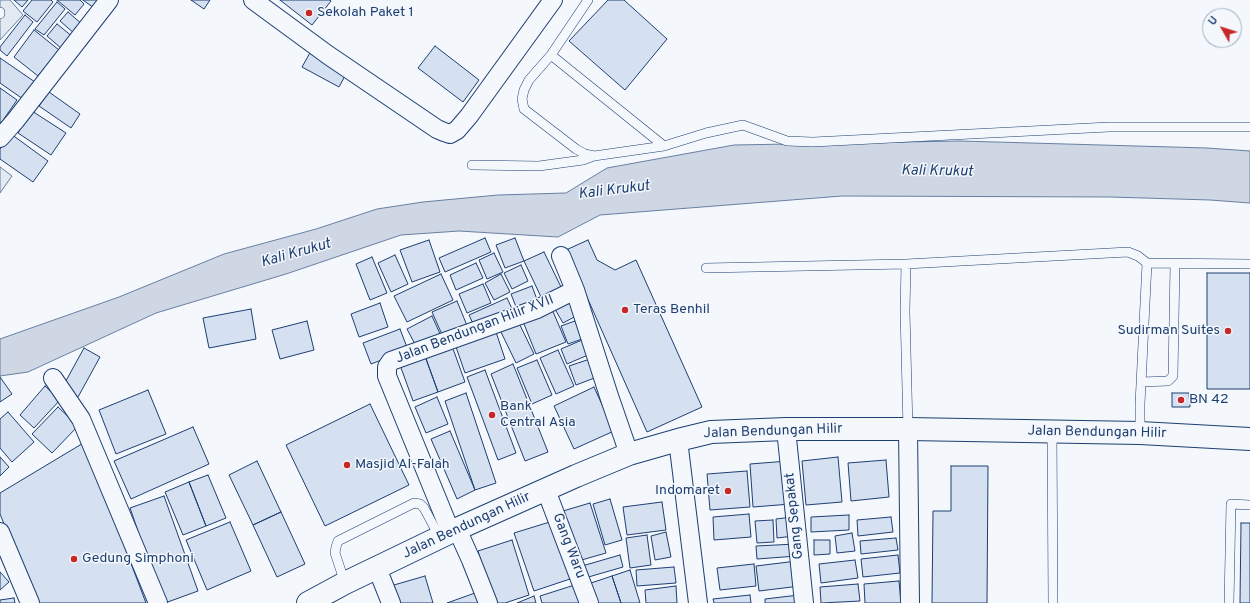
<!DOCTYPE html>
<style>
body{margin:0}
#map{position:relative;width:1250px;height:603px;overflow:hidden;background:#f4f7fb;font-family:Overpass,sans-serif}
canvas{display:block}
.north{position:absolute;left:1202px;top:8px;width:40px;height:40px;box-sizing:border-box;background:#f4f7fb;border:1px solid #9eadc5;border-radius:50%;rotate:309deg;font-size:11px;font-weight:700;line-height:16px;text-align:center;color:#1d3f73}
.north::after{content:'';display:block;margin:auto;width:14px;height:18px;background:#c62828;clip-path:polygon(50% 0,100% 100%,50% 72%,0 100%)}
</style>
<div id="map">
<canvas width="1250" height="603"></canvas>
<div class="north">U</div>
</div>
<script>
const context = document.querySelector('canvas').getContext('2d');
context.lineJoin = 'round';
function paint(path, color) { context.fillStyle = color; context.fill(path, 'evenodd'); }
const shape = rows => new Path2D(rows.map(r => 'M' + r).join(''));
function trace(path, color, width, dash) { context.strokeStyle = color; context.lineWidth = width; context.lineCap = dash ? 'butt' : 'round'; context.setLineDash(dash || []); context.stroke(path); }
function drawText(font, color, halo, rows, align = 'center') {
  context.font = font + ' Overpass,sans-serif'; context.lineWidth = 3; context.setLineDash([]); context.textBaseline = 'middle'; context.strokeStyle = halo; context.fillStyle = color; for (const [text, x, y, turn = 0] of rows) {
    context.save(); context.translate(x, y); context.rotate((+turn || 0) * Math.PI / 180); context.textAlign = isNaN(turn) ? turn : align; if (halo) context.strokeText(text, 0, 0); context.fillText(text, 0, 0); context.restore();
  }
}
const green = shape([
 [0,0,10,0,23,15,0,40,0,0],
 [0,167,12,176,0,193,0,167]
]);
const water = shape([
 [960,141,1207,148,1250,151,1250,203,1210,200,1110,197,842,196,600,215,558,237,459,231,401,235,286,274,156,313,28,372,0,376,0,339,119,297,224,254,316,229,377,209,423,202,498,195,566,193,607,168,734,145,960,141]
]);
const building = shape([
 [14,0,28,0,22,7,14,0],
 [32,0,51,0,53,2,37,22,23,11,32,0],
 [57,0,80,0,84,4,75,15,57,0],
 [83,0,100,0,94,8,83,0],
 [191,0,210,0,204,9,191,0],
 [280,0,330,0,331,1,312,25,280,0],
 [608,0,624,0,667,39,625,90,569,41,608,0],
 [57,2,65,9,44,35,35,29,57,2],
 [68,12,83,25,75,34,60,21,68,12],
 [25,15,33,22,7,56,0,50,0,47,25,15],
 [57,24,73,37,62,49,47,36,57,24],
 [34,30,59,50,38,76,14,57,34,30],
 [435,46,479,80,463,102,418,68,435,46],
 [311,51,347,72,339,87,302,67,311,51],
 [0,58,35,82,23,99,0,83,0,58],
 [0,88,17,100,1,123,0,122,0,88],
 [49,92,80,114,71,128,39,106,49,92],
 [32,111,66,133,51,155,18,133,32,111],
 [11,134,48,161,33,182,0,159,0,149,11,134],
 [485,238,491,252,445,272,439,258,485,238],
 [515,238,524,261,505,268,496,245,515,238],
 [429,240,440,272,412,282,400,250,429,240],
 [588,240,597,260,615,270,636,260,702,407,647,432,566,250,588,240],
 [544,252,562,289,542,299,524,261,544,252],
 [494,253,503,272,487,279,479,260,494,253],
 [395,255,408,284,391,292,378,263,395,255],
 [372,257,387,293,370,300,356,264,372,257],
 [476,263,483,278,456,290,450,275,476,263],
 [521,265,528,281,512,289,504,273,521,265],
 [1207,273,1250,273,1250,389,1207,389,1207,273],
 [441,274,453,300,407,322,394,296,441,274],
 [501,274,510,292,494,300,485,283,501,274],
 [483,284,491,303,467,313,459,294,483,284],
 [532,286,539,305,518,312,511,294,532,286],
 [567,296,578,315,563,323,552,304,567,296],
 [507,298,514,313,476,330,469,315,507,298],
 [457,301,468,328,444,339,432,312,457,301],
 [380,303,388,327,359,337,351,314,380,303],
 [551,307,566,342,536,354,522,319,551,307],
 [251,309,256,339,209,348,203,318,251,309],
 [432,316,441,336,417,348,407,329,432,316],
 [517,319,534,354,516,363,499,328,517,319],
 [307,321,314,350,280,359,272,330,307,321],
 [575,321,582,339,568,344,561,326,575,321],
 [400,329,408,350,371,364,363,343,400,329],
 [495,329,505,359,465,373,455,344,495,329],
 [582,340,588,355,567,364,561,349,582,340],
 [452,346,465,382,438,392,425,356,452,346],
 [84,348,100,357,78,397,62,388,84,348],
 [558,350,574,386,556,394,540,358,558,350],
 [425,356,438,392,413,401,400,365,425,356],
 [590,359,597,377,576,385,569,366,590,359],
 [537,360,552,395,532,404,517,368,537,360],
 [513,364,548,452,525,461,491,374,513,364],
 [485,370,516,453,498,460,467,377,485,370],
 [0,377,12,394,0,402,0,377],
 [45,386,60,400,34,428,20,415,45,386],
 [594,387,614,431,574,449,554,406,594,387],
 [148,390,166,434,116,454,99,410,148,390],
 [466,393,496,483,475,490,445,401,466,393],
 [1172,393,1189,393,1190,407,1172,407,1172,393],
 [437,397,448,424,426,433,415,407,437,397],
 [370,404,409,485,325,526,286,445,370,404],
 [58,407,78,426,52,453,32,434,58,407],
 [8,412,34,442,12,462,0,448,0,419,8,412],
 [193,427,209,464,131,499,114,461,193,427],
 [450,431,475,490,457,499,431,439,450,431],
 [85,442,146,603,36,603,0,514,0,493,85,442],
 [0,457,9,467,0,476,0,457],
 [838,457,842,502,806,505,802,461,838,457],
 [886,460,889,497,851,501,848,463,886,460],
 [257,461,281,512,253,525,229,475,257,461],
 [788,461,791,504,753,507,750,464,788,461],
 [951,466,988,466,987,603,932,603,933,511,951,511,951,466],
 [747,471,750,507,710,510,707,474,747,471],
 [208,475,226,518,206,526,189,482,208,475],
 [189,482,206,526,183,535,165,492,189,482],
 [164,496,198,591,165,603,163,603,130,508,164,496],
 [610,499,622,540,605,545,593,504,610,499],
 [662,502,666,530,627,535,623,507,662,502],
 [590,503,606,553,578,561,563,511,590,503],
 [281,512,305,564,277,577,253,525,281,512],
 [749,514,751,537,714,540,713,517,749,514],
 [849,515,849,530,811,532,811,517,849,515],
 [792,517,794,536,777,538,776,519,792,517],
 [891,517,893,532,858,536,857,520,891,517],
 [773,520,774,542,757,543,755,521,773,520],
 [553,521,576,577,534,591,514,533,553,521],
 [230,522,251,571,207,590,186,540,230,522],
 [1241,523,1250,523,1250,603,1240,603,1241,523],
 [666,532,671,557,655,560,651,536,666,532],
 [852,533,855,551,837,553,835,536,852,533],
 [647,535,651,565,630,568,626,538,647,535],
 [896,538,898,550,861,554,860,541,896,538],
 [512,540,529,595,505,603,494,603,478,551,512,540],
 [814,540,830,540,830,554,814,555,814,540],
 [796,544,797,556,757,559,756,546,796,544],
 [620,555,623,567,585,578,582,566,620,555],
 [898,555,900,573,863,577,861,559,898,555],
 [855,560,858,578,821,583,819,564,855,560],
 [797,561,800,586,759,591,756,566,797,561],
 [754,564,756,586,720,590,717,568,754,564],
 [674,567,676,583,637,586,636,570,674,567],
 [630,570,640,603,621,603,612,576,630,570],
 [0,572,9,582,0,590,0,572],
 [425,576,433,603,399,603,394,585,425,576],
 [612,576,621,603,597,603,591,583,612,576],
 [899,581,901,603,865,603,864,584,899,581],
 [581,583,587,603,542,603,540,596,581,583],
 [858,584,860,601,821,603,820,587,858,584],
 [676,586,677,603,646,603,645,590,676,586],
 [475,593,478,603,447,603,475,593],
 [750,595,751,603,714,603,713,599,750,595],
 [799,595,800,603,765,603,765,599,799,595],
 [534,596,536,603,517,603,534,596],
 [14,598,15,603,0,603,0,600,14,598]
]);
const service = shape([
 [588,0,551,55,664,146,706,133,743,125,787,141,813,142,1109,127,1250,127],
 [0,12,0,14],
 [551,55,529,80,524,90,522,99,524,109,576,149,585,154,594,156,664,146],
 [472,165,539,166,583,160,594,156],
 [1147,263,1250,264],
 [906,264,905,311,908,429],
 [706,268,906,264,1128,252,1138,256,1147,263,1140,404,1140,433],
 [1141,382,1168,381,1173,376,1175,264],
 [1052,431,1053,603],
 [345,583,335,553,336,547,338,541,414,503,420,504,424,508,440,538],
 [1229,603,1231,504,1250,505]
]);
const minor = shape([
 [253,0,328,55,437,129,444,132,450,134,457,130,469,116,553,0],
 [0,138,15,121,109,0],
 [561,256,575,290,609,396,629,454],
 [53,378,81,419,158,603],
 [786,429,804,603],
 [908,429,910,603],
 [678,440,698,603],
 [546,490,589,603],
 [457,529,471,560,488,603],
 [0,532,30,603],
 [451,533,387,376,387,367,391,361,537,309,575,290],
 [377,568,391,603]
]);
const tertiary = shape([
 [308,603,345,583,457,529,576,476,629,454,678,440,711,432,786,429,908,429,1140,433,1250,439]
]);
const markers = [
 [309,13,4,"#c62828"],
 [625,310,4,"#c62828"],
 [1228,331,4,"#c62828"],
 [1181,400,4,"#c62828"],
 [492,415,4,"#c62828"],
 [347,465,4,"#c62828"],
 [728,491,4,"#c62828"],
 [74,559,4,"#c62828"]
];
const poiNames = [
 ["Sekolah Paket 1",317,13],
 ["Teras Benhil",633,310],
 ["Sudirman Suites",1220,331,"right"],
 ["BN 42",1189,400],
 ["Bank",500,407],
 ["Central Asia",500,423],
 ["Masjid Al-Falah",355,465],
 ["Indomaret",720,491,"right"],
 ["Gedung Simphoni",82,559]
];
const streetNames = [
 ["Jalan Bendungan Hilir XVII",475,330,-21],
 ["Jalan Bendungan Hilir",773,432,-2],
 ["Jalan Bendungan Hilir",1097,433,1],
 ["Gang Sepakat",795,516,-96],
 ["Jalan Bendungan Hilir",467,526,-25],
 ["Gang Waru",568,546,69]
];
const waterNames = [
 ["Kali Krukut",937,172,1],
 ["Kali Krukut",614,191,-7],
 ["Kali Krukut",296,254,-16]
];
paint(green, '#e3e9f0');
trace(green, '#687fa3', 1);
paint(water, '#cfd7e4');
trace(water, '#687fa3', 1);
paint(building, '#d5e0f0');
trace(building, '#1d3f73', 1);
trace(service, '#1d3f73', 10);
trace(minor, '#1d3f73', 20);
trace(tertiary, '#1d3f73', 24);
trace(service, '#f4f7fb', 9);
trace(minor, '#f4f7fb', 18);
trace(tertiary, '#f4f7fb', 22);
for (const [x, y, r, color] of markers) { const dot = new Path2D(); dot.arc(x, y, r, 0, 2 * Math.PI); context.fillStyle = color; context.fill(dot); trace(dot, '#f4f7fb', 1.5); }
drawText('14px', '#1d3f73', '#f4f7fb', poiNames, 'left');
drawText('14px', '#1d3f73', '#f4f7fb', streetNames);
drawText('italic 15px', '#1d3f73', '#f4f7fb', waterNames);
</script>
